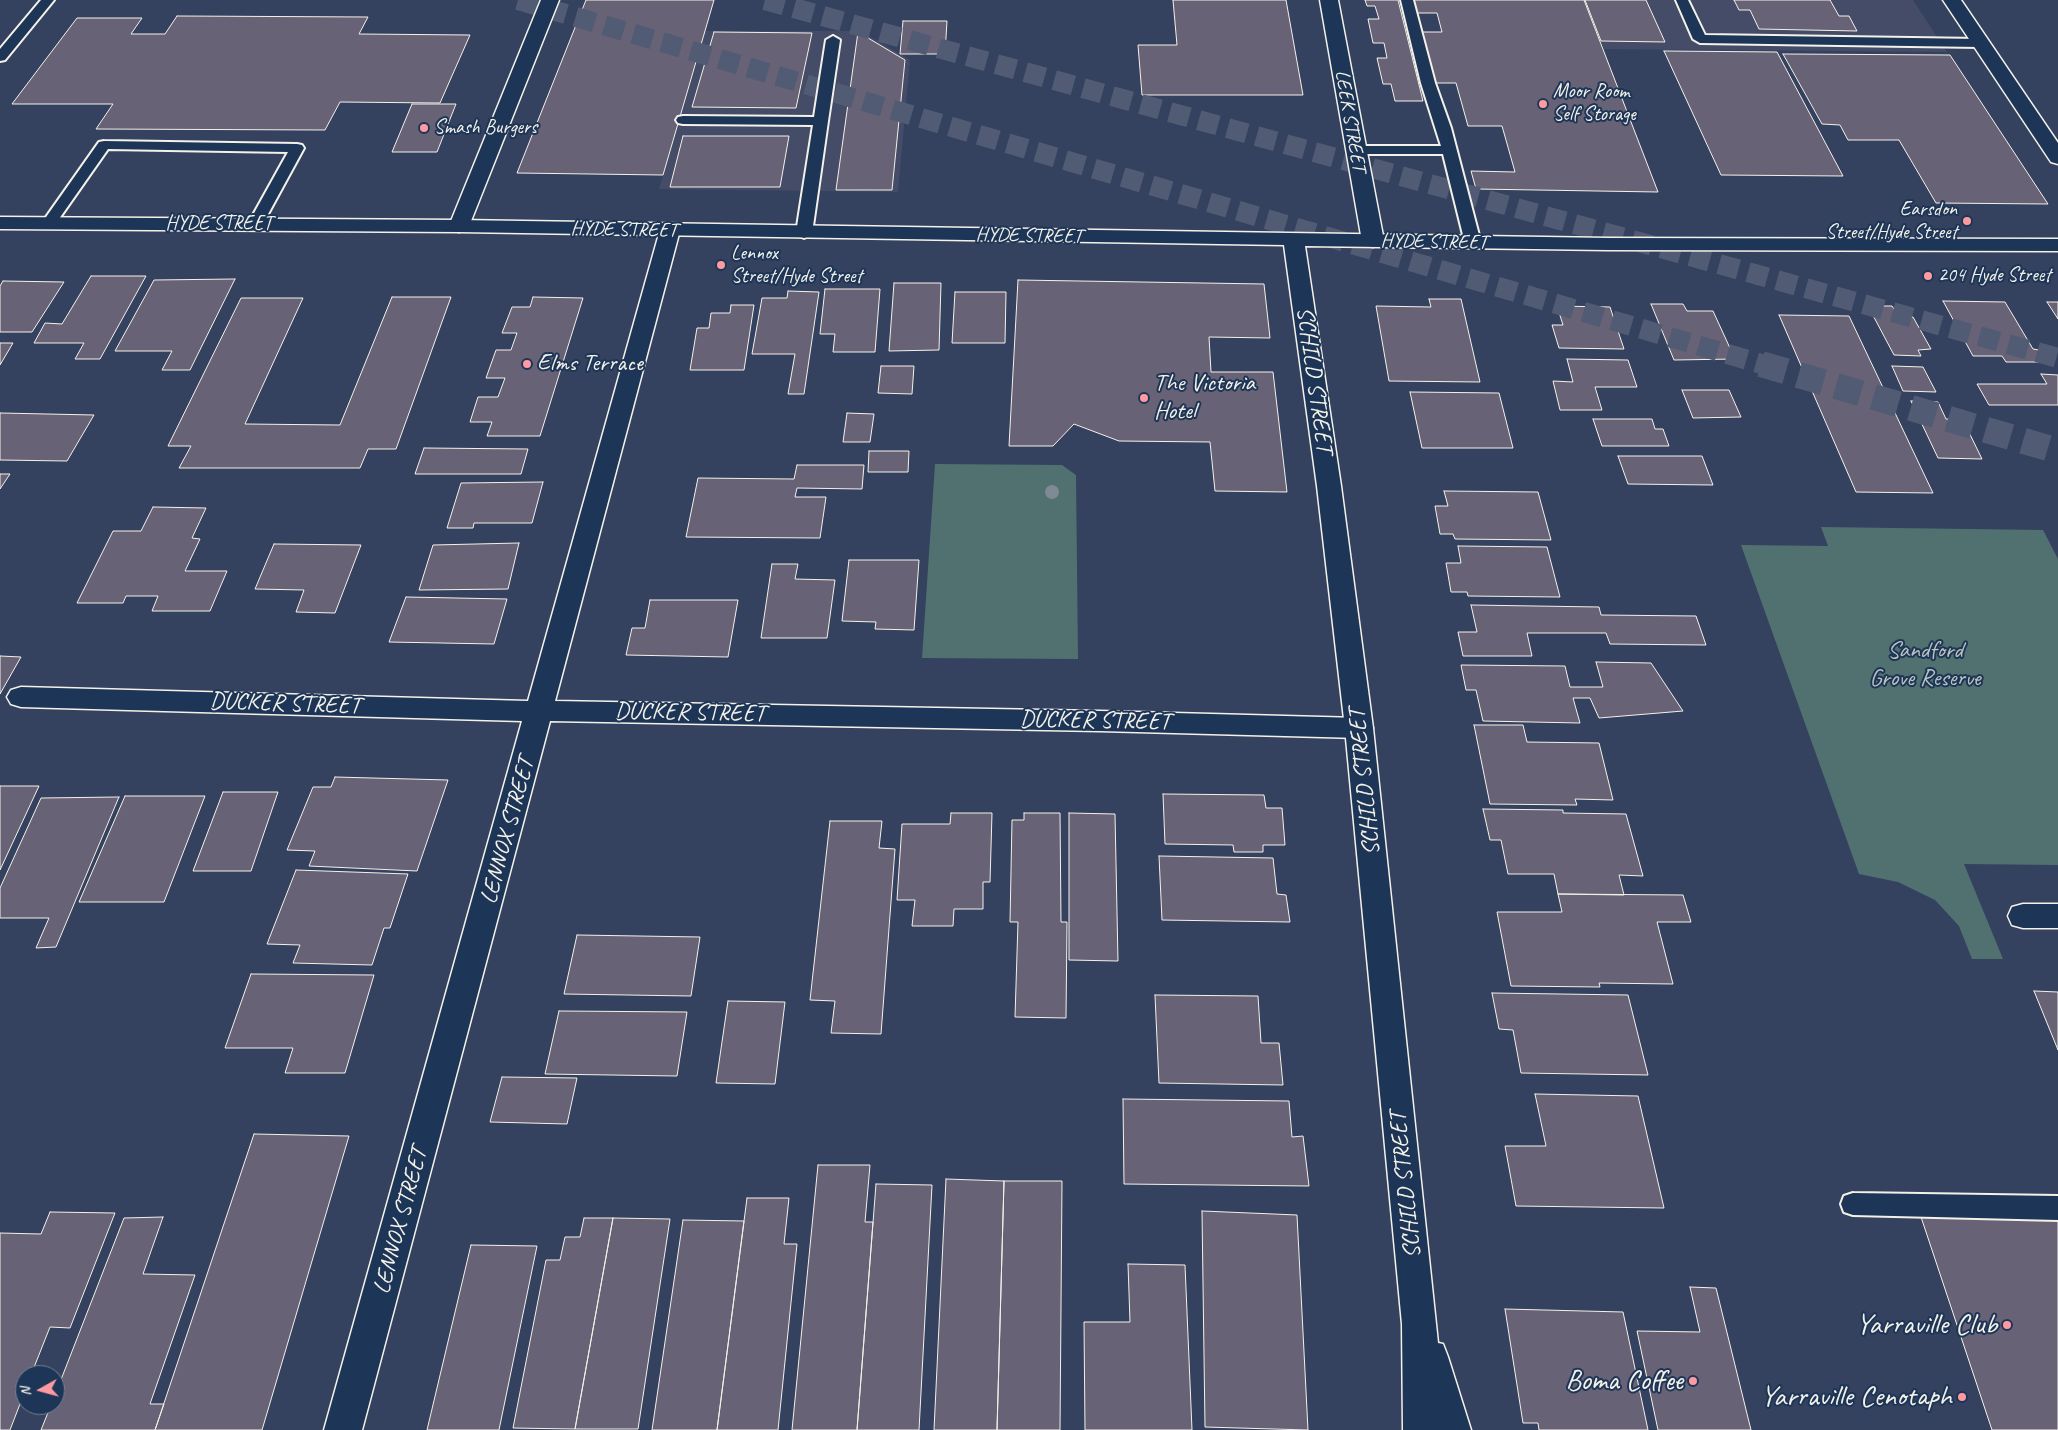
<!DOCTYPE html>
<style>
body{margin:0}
#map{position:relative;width:2058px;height:1430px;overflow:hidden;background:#344260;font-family:Caveat,sans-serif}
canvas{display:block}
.north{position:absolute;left:15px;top:1365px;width:50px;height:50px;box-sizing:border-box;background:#1d3557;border:1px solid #738091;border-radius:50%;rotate:263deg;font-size:14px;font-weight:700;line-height:20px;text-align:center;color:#f4f1e8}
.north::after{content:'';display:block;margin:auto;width:18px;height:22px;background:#ff9aa2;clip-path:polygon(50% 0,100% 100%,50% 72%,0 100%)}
</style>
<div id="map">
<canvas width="2058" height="1430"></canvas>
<div class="north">N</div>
</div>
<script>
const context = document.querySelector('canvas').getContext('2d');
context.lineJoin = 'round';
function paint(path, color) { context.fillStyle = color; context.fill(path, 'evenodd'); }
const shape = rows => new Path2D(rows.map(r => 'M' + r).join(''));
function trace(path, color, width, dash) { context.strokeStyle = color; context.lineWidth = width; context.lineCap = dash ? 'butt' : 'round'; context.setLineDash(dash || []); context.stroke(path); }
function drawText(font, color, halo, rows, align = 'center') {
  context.font = font + ' Caveat,sans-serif'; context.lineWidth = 4; context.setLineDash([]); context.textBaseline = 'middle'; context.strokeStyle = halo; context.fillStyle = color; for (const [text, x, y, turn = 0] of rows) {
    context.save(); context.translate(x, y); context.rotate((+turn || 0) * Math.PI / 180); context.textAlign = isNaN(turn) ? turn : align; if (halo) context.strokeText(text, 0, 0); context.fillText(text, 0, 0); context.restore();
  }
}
const built = shape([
 [1585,0,1913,0,1947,52,1604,49],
 [705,31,861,31,910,60,898,192,659,189]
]);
const green = shape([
 [935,464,1062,465,1076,475,1078,659,922,658],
 [1821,527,2043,530,2058,559,2058,865,1964,864,2003,959,1972,959,1959,926,1935,900,1898,882,1859,874,1741,545,1828,546]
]);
const building = shape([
 [586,0,714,0,663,175,517,173,586,0],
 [1173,0,1286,0,1303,95,1142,95,1138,45,1177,45,1173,0],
 [1365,0,1398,0,1423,101,1395,101,1391,84,1383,84,1377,58,1387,58,1384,43,1373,43,1368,19,1379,19,1375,6,1367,6,1365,0],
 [1412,0,1584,0,1658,192,1476,189,1471,171,1515,172,1502,126,1468,126,1456,83,1434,83,1421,32,1442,32,1437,13,1415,13,1412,0],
 [1585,0,1646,0,1665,42,1601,41,1585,0],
 [1734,0,1830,0,1839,16,1849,16,1857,31,1759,29,1750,10,1739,10,1734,0],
 [177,16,368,17,359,34,470,35,440,103,340,102,325,130,96,129,113,104,12,104,77,18,142,18,131,34,165,34,177,16],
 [903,21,947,21,945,54,900,54,903,21],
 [714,32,812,33,796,108,692,107,714,32],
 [858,32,905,60,892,190,836,190,858,32],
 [1664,51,1777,52,1843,176,1721,175,1664,51],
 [1783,54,1950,55,2048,204,1936,203,1899,140,1848,140,1840,125,1822,124,1783,54],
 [412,104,456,104,437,152,392,152,412,104],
 [683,136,789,136,780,187,670,187,683,136],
 [91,276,146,276,100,359,75,359,84,343,34,343,45,323,62,324,91,276],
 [235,279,190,370,162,370,172,351,115,351,154,280,235,279],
 [1018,280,1264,284,1270,338,1209,337,1211,372,1273,372,1287,492,1215,491,1210,442,1119,441,1074,424,1053,446,1009,446,1018,280],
 [3,281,64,282,32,332,0,332,0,286,3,281],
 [894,283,941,283,939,350,889,351,894,283],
 [825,289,880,289,875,352,833,352,835,334,820,334,825,289],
 [788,291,819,292,804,394,788,394,795,354,752,354,762,298,787,298,788,291],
 [955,292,1006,292,1005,343,952,343,955,292],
 [392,297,451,297,396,449,368,449,360,468,179,468,191,446,168,446,241,298,303,298,245,424,340,425,392,297],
 [533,297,583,298,540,436,487,436,492,422,470,422,478,397,498,397,505,378,486,378,496,350,511,350,517,333,502,333,512,307,530,307,533,297],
 [1429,299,1461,299,1480,382,1389,381,1376,306,1431,307,1429,299],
 [1943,301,2005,302,2033,349,2039,350,2046,362,2006,362,2002,356,1973,356,1943,301],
 [2047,302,2058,302,2058,319,2047,302],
 [1651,304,1683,304,1687,311,1713,311,1735,359,1674,360,1651,304],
 [731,305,754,305,744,370,690,370,697,328,709,328,711,313,730,313,731,305],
 [1557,306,1610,307,1624,349,1559,348,1552,325,1563,325,1557,306],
 [1868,306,1892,306,1899,317,1913,317,1931,349,1918,350,1921,356,1894,355,1868,306],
 [1779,315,1849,316,1933,493,1856,492,1779,315],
 [0,343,13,343,0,365,0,343],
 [1567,359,1628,360,1637,387,1595,387,1602,410,1560,410,1553,381,1573,382,1567,359],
 [881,366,914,366,912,394,878,393,881,366],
 [1892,366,1923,367,1936,392,1903,391,1892,366],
 [2041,374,2058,375,2058,405,1989,405,1977,384,2047,384,2041,374],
 [1682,390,1729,390,1741,417,1693,418,1682,390],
 [1410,392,1499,393,1513,448,1422,448,1410,392],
 [1911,401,1938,402,1946,419,1963,420,1982,459,1938,458,1911,401],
 [0,413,94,415,67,461,0,460,0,413],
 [847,413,874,414,870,442,843,442,847,413],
 [1593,419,1652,419,1655,429,1663,429,1669,446,1602,446,1593,419],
 [424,448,528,449,521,474,415,474,424,448],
 [869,451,909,451,908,472,868,472,869,451],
 [1618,456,1702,456,1713,485,1628,484,1618,456],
 [797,465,864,465,862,489,797,488,795,497,826,497,820,538,686,537,698,478,794,479,797,465],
 [0,474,10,474,0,489,0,474],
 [543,482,532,523,474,523,473,528,447,528,461,483,543,482],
 [1444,491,1538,492,1551,540,1455,539,1453,534,1440,534,1435,506,1448,506,1444,491],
 [153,507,206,508,192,538,200,539,185,571,227,571,210,611,152,611,158,596,126,596,123,603,77,603,113,531,141,531,153,507],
 [519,543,508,589,419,590,433,545,519,543],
 [274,544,361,545,335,613,296,612,304,590,255,589,274,544],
 [1458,546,1547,547,1560,597,1468,596,1467,592,1451,592,1446,563,1461,563,1458,546],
 [849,560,919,560,914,630,875,629,876,622,842,621,849,560],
 [772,564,798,564,795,579,835,580,827,638,761,638,772,564],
 [406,597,507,599,494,644,389,642,406,597],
 [650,600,738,600,728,657,626,655,632,628,645,628,650,600],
 [1471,605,1599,607,1601,615,1696,616,1706,645,1610,644,1606,633,1527,633,1532,656,1463,656,1458,632,1477,632,1471,605],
 [0,656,21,657,0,694,0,656],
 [1596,662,1651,663,1683,711,1599,718,1590,698,1573,698,1580,723,1483,721,1476,690,1466,690,1461,665,1565,666,1570,687,1603,687,1596,662],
 [1474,725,1523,725,1527,742,1599,743,1613,800,1575,799,1577,805,1490,804,1474,725],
 [335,777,448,780,417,871,309,866,315,851,287,850,313,787,331,787,335,777],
 [0,786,39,786,0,870,0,786],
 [223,792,278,792,251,871,193,871,223,792],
 [1163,794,1264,795,1266,808,1282,808,1285,845,1263,845,1263,852,1234,852,1233,845,1165,844,1163,794],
 [125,796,205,796,164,902,79,902,125,796],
 [119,797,56,947,36,948,49,918,0,918,0,888,41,798,119,797],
 [1483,809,1563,810,1563,813,1626,814,1643,876,1619,875,1624,895,1558,894,1554,874,1508,874,1501,840,1490,840,1483,809],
 [951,813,992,813,990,882,983,882,983,909,954,909,953,926,912,926,915,900,897,900,902,824,950,824,951,813],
 [1024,813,1060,813,1061,922,1067,922,1066,1018,1015,1017,1018,922,1010,922,1012,820,1024,820,1024,813],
 [1069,813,1115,814,1118,961,1069,960,1069,813],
 [830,821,882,821,879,848,895,849,881,1034,831,1033,835,1001,810,1000,830,821],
 [1159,856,1273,858,1277,894,1286,895,1290,922,1162,920,1159,856],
 [296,870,408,874,390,928,384,928,372,965,293,963,300,945,267,944,296,870],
 [1558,894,1683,895,1691,922,1657,922,1673,984,1599,983,1600,987,1511,986,1497,912,1562,912,1558,894],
 [577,935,700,937,691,996,564,994,577,935],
 [251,974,374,975,345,1073,285,1073,293,1048,225,1048,251,974],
 [2034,991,2058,992,2058,1050,2034,991],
 [1492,993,1628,995,1648,1075,1521,1073,1513,1030,1499,1029,1492,993],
 [1155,995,1258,996,1261,1043,1279,1043,1283,1085,1159,1083,1155,995],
 [728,1001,785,1002,775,1084,716,1083,728,1001],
 [559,1011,687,1012,677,1076,545,1074,559,1011],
 [502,1077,577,1078,567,1124,490,1122,502,1077],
 [1535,1094,1638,1096,1664,1208,1516,1206,1505,1146,1546,1146,1535,1094],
 [1123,1099,1289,1101,1292,1137,1303,1136,1309,1186,1124,1184,1123,1099],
 [254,1134,349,1136,262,1430,155,1430,254,1134],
 [818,1165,870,1165,865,1222,873,1222,857,1430,792,1430,818,1165],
 [946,1179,1004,1181,997,1430,934,1430,946,1179],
 [1004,1181,1062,1181,1060,1430,997,1430,1004,1181],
 [876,1184,932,1185,919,1430,857,1430,876,1184],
 [747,1198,789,1198,784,1244,797,1244,778,1430,717,1430,747,1198],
 [1202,1211,1297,1215,1308,1430,1205,1427,1202,1211],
 [50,1212,115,1213,70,1328,50,1327,31,1375,25,1375,25,1391,10,1430,0,1430,0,1233,41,1234,50,1212],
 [163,1217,143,1274,195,1275,150,1404,164,1404,155,1430,41,1430,51,1405,55,1405,55,1395,124,1218,163,1217],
 [1921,1217,2058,1220,2058,1430,1992,1430,1921,1217],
 [584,1218,613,1218,575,1429,513,1428,546,1260,560,1260,565,1237,580,1237,584,1218],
 [613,1218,670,1219,638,1429,575,1429,613,1218],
 [683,1220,744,1221,717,1430,652,1430,683,1220],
 [471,1245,537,1246,499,1430,427,1430,471,1245],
 [1128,1264,1185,1265,1192,1430,1085,1430,1084,1322,1130,1322,1128,1264],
 [1690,1287,1716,1288,1751,1430,1658,1430,1637,1331,1700,1332,1690,1287],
 [1505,1309,1623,1312,1648,1430,1539,1430,1538,1423,1523,1423,1505,1309]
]);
const highwayTunnelFar1 = shape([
 [518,0,1765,365],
 [765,0,2058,358]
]);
const highwayTunnel = shape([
 [1761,364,2058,451]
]);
const lane = shape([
 [41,0,54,0,5,60,0,61,0,49,41,0],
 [1401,0,1413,0,1435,83,1451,128,1481,243,1478,246,1473,248,1468,246,1465,243,1443,154,1355,154,1350,153,1348,150,1350,147,1355,146,1441,146,1421,83,1401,0],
 [1676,0,1688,0,1705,35,1980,39,1987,43,1980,47,1700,43,1693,39,1676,0],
 [833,36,840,40,828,121,812,233,809,236,804,238,799,236,796,233,813,125,683,124,678,123,676,120,678,117,683,116,814,117,826,40,833,36],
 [104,141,297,144,302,145,304,148,261,227,251,227,248,224,288,152,108,149,54,226,44,226,41,223,44,220,99,142,104,141],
 [1853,1193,2058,1196,2058,1220,1853,1215,1844,1212,1841,1204,1844,1196,1853,1193]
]);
const street = shape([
 [541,0,559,0,469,226,466,230,459,232,452,230,449,226,541,0],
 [1320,0,1338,0,1384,241,1380,245,1373,247,1366,245,1362,241,1320,0],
 [1943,0,1961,0,2058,143,2058,164,2051,162,1943,0],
 [670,224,677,226,680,230,555,701,1100,711,1359,718,1369,721,1373,728,1369,735,1359,738,1100,731,550,721,362,1430,324,1430,522,721,21,707,11,704,7,697,11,690,21,687,528,701,660,230,663,226,670,224],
 [2023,904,2058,904,2058,928,2023,928,2012,925,2008,916,2012,907,2023,904]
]);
const secondary = shape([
 [0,217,459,220,1608,238,2058,239,2058,251,1608,250,1305,246,1341,486,1373,728,1438,1343,1443,1344,1448,1357,1471,1430,1403,1430,1402,1324,1345,728,1317,486,1284,245,459,232,0,229,0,217]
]);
const trees = [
 [1052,492]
];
const markers = [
 [1543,104,5,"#ff9aa2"],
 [424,128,5,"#ff9aa2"],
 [1967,221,5,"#ff9aa2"],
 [721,265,5,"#ff9aa2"],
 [1928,276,5,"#ff9aa2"],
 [527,364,5,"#ff9aa2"],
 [1144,398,5,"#ff9aa2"],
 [2007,1325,5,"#ff9aa2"],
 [1693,1381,5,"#ff9aa2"],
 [1962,1397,5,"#ff9aa2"]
];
const farPoinames = [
 ["Moor Room",1553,92],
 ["Self Storage",1553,115],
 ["Smash Burgers",434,128],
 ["Earsdon",1957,210,"right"],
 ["Street/Hyde Street",1957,233,"right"],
 ["Lennox",731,254],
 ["Street/Hyde Street",731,277],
 ["204 Hyde Street",1938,276]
];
const farStreetnames = [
 ["LEEK STREET",1350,121,80],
 ["HYDE STREET",219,224],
 ["HYDE STREET",624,230,1],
 ["HYDE STREET",1029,236,1],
 ["HYDE STREET",1434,242,1]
];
const poiNames = [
 ["Elms Terrace",537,364],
 ["The Victoria",1154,384],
 ["Hotel",1154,412]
];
const streetNames = [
 ["SCHILD STREET",1314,380,82],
 ["DUCKER STREET",285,704,2],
 ["DUCKER STREET",690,713,1],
 ["DUCKER STREET",1095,721,1],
 ["SCHILD STREET",1365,782,-96],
 ["LENNOX STREET",508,831,-75],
 ["SCHILD STREET",1406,1185,-96],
 ["LENNOX STREET",401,1221,-75]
];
const parkNames = [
 ["Sandford",1925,651],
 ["Grove Reserve",1925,679]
];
const nearPoinames = [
 ["Yarraville Club",1997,1325],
 ["Boma Coffee",1683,1381],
 ["Yarraville Cenotaph",1952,1397]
];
paint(built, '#444c67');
paint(green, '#517170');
paint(building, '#686276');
trace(building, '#f4f1e8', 1);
trace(highwayTunnelFar1, '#515c74', 20, [20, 10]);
trace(highwayTunnel, '#515c74', 26, [26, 13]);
trace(lane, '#f4f1e8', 4);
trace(street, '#f4f1e8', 3);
trace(secondary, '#f4f1e8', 3);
paint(lane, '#1d3557');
paint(street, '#1d3557');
paint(secondary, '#1d3557');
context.fillStyle = '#7e8a94';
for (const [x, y] of trees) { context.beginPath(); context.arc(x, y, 7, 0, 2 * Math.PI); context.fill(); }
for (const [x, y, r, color] of markers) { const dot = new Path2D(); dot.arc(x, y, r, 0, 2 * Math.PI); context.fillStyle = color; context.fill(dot); trace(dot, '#1d3557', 2); }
drawText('20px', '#f4f1e8', '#1d3557', farPoinames, 'left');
drawText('20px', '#f4f1e8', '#1d3557', farStreetnames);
drawText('24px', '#f4f1e8', '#1d3557', poiNames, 'left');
drawText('24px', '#f4f1e8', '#1d3557', streetNames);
drawText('24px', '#bbc4be', '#1d3557', parkNames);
drawText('29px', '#f4f1e8', '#1d3557', nearPoinames, 'right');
</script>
